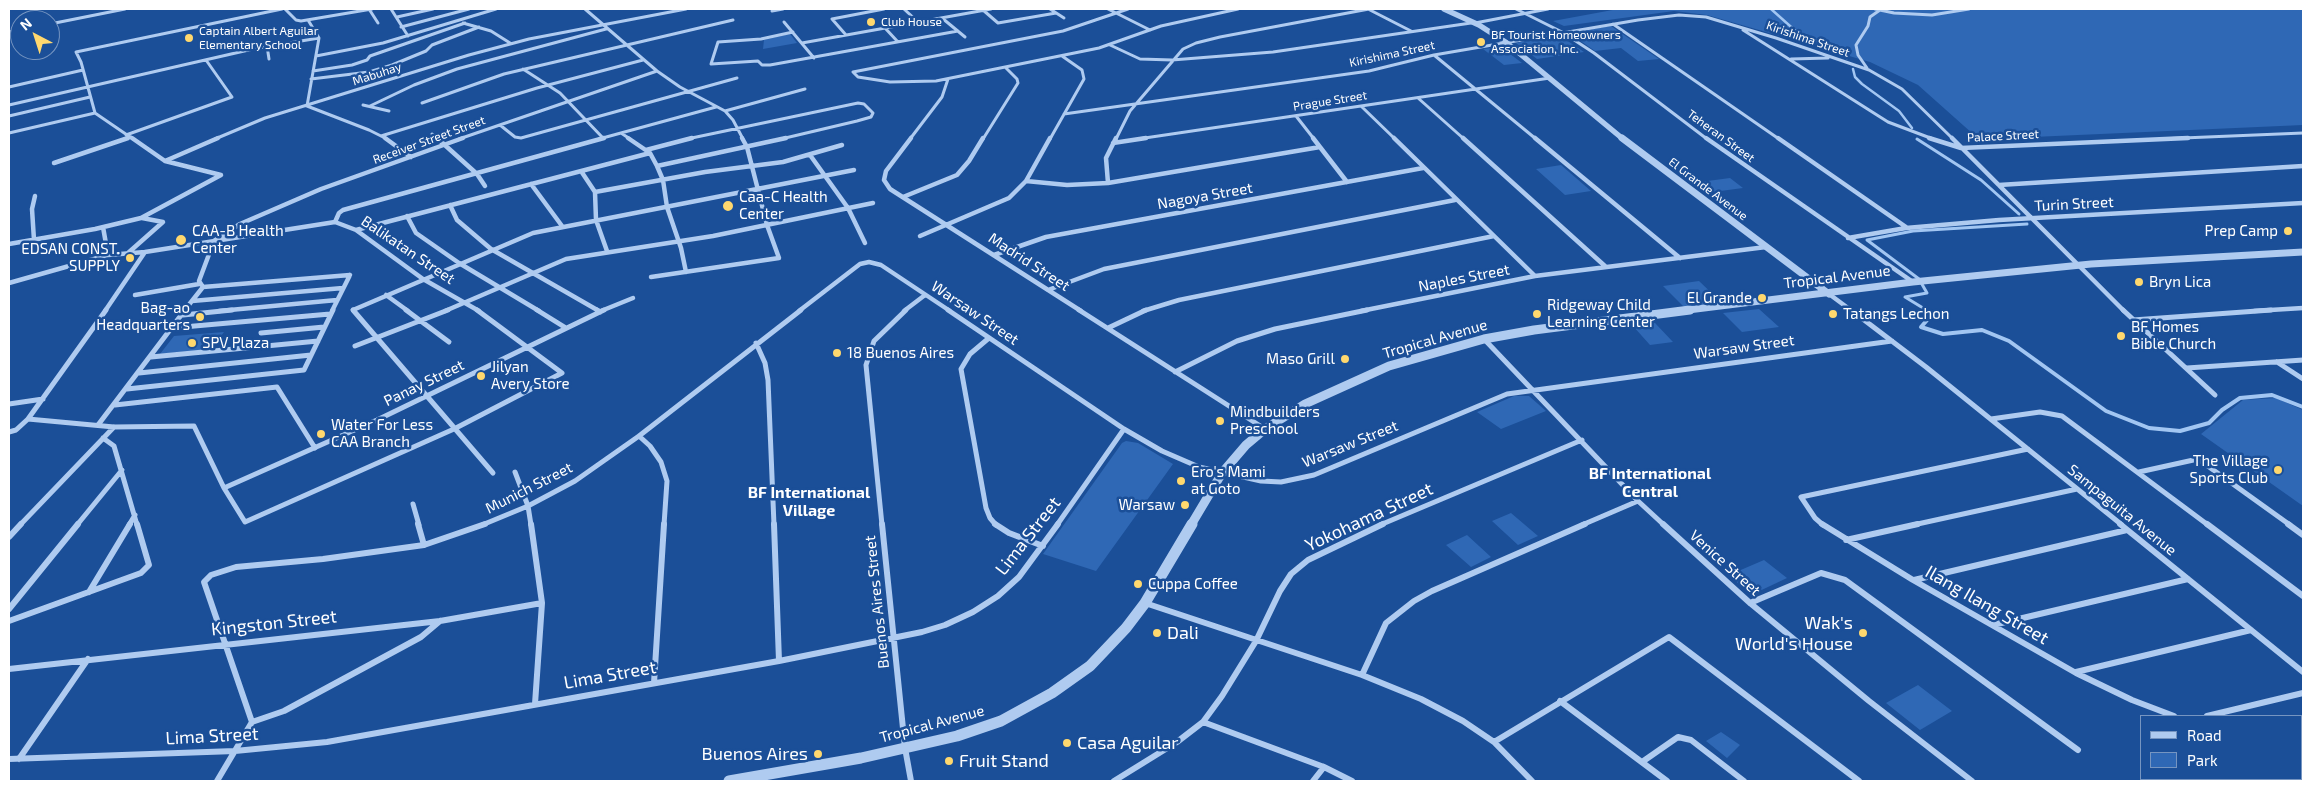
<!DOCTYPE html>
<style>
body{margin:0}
#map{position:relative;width:2312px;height:790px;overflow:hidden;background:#1b4f98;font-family:"Exo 2",sans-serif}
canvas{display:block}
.frame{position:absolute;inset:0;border:10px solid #fff;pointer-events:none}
.legend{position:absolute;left:2140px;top:715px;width:162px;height:65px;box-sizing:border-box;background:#1b4f98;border:1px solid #7695c1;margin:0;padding:6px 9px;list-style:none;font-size:15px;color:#fff}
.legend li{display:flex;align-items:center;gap:10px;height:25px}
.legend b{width:25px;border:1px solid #7695c1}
.north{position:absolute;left:10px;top:10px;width:50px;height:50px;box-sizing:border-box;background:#1b4f98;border:1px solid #7695c1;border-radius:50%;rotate:320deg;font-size:14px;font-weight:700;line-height:20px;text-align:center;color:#fff}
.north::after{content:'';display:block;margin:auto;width:18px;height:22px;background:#ffd86e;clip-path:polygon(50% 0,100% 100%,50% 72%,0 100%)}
</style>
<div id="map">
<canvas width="2312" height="790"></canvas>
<div class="frame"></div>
<ul class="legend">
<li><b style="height:6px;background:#afcbf0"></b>Road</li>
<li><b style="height:14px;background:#2f68b5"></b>Park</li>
</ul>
<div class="north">N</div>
</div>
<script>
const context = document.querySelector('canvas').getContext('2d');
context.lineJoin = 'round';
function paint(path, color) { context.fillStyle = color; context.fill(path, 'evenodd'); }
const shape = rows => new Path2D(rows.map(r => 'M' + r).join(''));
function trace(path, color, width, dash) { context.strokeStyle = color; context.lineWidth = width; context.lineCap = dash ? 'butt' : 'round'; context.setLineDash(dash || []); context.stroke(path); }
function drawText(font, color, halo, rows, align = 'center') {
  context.font = font + ' "Exo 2",sans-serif'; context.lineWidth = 5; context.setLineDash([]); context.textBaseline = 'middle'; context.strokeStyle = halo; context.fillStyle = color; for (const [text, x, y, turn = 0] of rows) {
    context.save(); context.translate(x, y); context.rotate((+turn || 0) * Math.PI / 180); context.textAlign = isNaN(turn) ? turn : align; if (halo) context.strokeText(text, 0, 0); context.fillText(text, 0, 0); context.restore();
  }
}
const green = shape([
 [1618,9,2303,9,2303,125,1988,139,1973,134,1918,85,1870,62,1707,15,1674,11,1564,26,1553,21],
 [1611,26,1659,59,1638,61,1621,48,1595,51,1569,33],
 [790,34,797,43,763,49,764,40],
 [1559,35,1584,52,1537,59,1516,43],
 [1501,47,1522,63,1504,65,1483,49],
 [1561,165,1591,191,1565,195,1536,169],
 [1730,178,1743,188,1713,192,1700,182],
 [1699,281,1721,302,1684,307,1663,286],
 [1759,309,1779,327,1742,332,1723,313],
 [1655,323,1673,342,1650,345,1633,326],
 [224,332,211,349,160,354,174,336],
 [1514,396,1529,396,1546,411,1501,429,1477,412],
 [2276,398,2303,410,2303,506,2201,434,2243,400],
 [1126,441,1138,443,1173,464,1096,571,1043,554,1122,443],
 [1511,513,1538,536,1518,545,1492,521],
 [1467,535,1491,557,1471,567,1446,545],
 [1764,560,1787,578,1751,595,1729,575],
 [1918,685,1952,711,1920,730,1886,703],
 [1721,732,1740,745,1727,758,1706,741]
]);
const streamFar2 = shape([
 [1771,9,1799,34,1834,47,1844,53,1847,58],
 [1853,69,1855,77,1862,84,1899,111,1912,128]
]);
const streamFar1 = shape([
 [1917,139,1981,180,2019,214],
 [1925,311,1923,308,1905,297,1927,293,1919,279,1867,240,1913,231,2027,224]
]);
const stream = shape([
 [1924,310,1928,319,1921,327,1943,334,1982,330,2009,341,2106,411,2149,428,2180,431,2209,423,2222,410,2240,398,2272,395,2303,407]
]);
const minorFar3 = shape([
 [285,9,296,20,301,21,372,9],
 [369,9,378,23],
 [391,9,408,36],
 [585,9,657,71,680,87,725,111,733,120,743,139],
 [904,9,918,22],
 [1050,9,1064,18],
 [1108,9,1150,30],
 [1368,9,1411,31],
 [1516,9,1562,32,1594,53,1707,139],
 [1875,9,1894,13,1932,15,1969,9],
 [983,10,998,23,1056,13],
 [772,11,783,9],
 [397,17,433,9],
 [942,18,965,37],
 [832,19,884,9],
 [832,19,846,35],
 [308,20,319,38,307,106,369,130,387,139],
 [784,22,814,58],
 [463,23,491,31,510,43],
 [1475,23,1548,9],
 [50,24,125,9],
 [1613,24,1779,139],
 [401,27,469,9],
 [885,28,898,42],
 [1743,30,1888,122,1933,139],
 [9,32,20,30],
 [793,32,761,39,718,42,711,64,758,61,762,65,770,65,958,31],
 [802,43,991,9],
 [1110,45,1140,59,1172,60,1273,52,1471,23],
 [267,46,269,59],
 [1434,55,1536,139],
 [316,56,383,43,496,9],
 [1791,59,1828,58],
 [1867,68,1858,55,1856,45,1868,26,1870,17,1880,10],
 [523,69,560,93,603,138],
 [313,71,352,65,367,60,370,56,465,23],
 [853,72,858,77,890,82,936,81,1099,48,1161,26,1238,9],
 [853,72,1063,31,1128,9],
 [311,79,369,72,392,65,426,51,432,45,479,27],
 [9,87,83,70],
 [1418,98,1464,139],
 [422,103,504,74,733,20],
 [9,105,253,49,319,38],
 [363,105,389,111],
 [370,106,414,85,457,69,606,29],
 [1361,106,1395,139],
 [725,111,805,89],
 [1064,114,1369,71,1434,55,1638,20,1679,15,1706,17,1776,38,1869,70,1902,89,1953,139],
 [9,116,90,97],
 [1296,116,1314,139],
 [500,125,515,137,521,138,737,78],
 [9,133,95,113],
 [621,133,630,139],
 [432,134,438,139],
 [126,135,232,97,206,60],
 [381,136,537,88,643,60],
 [124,139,131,137],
 [133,139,95,113,81,62,76,52,282,9],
 [215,139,265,118,469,55,529,39,686,9],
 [459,139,657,71],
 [599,139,716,107],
 [687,139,858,103,864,104,873,113,871,117,857,121,781,139],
 [910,139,942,97,948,79],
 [983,139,1018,83,1017,79,1006,68],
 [1050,139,1084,79,1082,70,1062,56],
 [1116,139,1130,111,1183,49,1196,43,1220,37,1369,9],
 [1138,139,1550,78],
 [2159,139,2303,133]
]);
const minorFar2 = shape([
 [132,138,165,161,221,175],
 [385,138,411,157],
 [437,138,477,174,485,186],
 [628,138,650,153,657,166,663,180,667,207,681,248,686,272],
 [911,138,886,171,884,180,890,189,1081,311],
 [1313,138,1347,182],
 [1394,138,1535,276],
 [1463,138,1606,267],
 [1535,138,1680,258],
 [1706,138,1913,282],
 [1778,138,1906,227],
 [1929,138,1961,148,2188,138],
 [1952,138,2124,311],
 [1113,143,1146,138],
 [646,150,692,138],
 [810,155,848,208,865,243],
 [165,161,218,138],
 [54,163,128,138],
 [657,166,786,138],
 [581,171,595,192,596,220,607,251],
 [1026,181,1067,185,1108,183,1320,147],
 [1108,183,1106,158,1116,138],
 [531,184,562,226],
 [1999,185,2303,166],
 [595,192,705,172,783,162,842,145],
 [903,197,957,175,969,161,983,138],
 [450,205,457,220,491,249,599,311],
 [407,216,416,233,459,263,539,311],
 [335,222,339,213,343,210,604,138],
 [103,227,108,255],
 [356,230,650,153],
 [920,236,1009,198,1026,181,1050,138],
 [1848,238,1906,228,1999,220,2303,203],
 [34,240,32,209,35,196],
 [9,244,95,229,141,218,221,175],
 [145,252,335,222,356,230,423,279,479,311],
 [128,253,163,222,142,218],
 [994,255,1046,237,1423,168],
 [651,277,779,258,767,225,747,147,742,138],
 [9,283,108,255,145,252],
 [203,287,199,281,214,241,240,224,321,189,463,138],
 [203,287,350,275],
 [1048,290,1104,269,1455,200],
 [1829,294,1852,311],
 [135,295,199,284],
 [386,295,408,311],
 [192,301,343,288],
 [105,311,145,252],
 [184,311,203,287],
 [219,311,337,300],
 [332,311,350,275],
 [354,311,353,310,533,233,854,170],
 [445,311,566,259,713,236,873,203],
 [601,311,633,298],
 [799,311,860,264,869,262,881,265,950,311],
 [904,311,925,295],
 [1143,311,1179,300,1494,236],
 [1361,311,1535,276,1766,247],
 [2254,311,2303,308]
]);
const minorFar1 = shape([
 [106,310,28,419,114,427,194,426,224,488,245,522,454,429,562,373,477,310],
 [353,310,493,473],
 [406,310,449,342],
 [537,310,566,328],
 [597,310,600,312],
 [948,310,1124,429,1162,451,1199,467,1261,481,1281,482,1314,475,1507,394,1892,341],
 [1079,310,1265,429],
 [1851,310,1926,367,2122,525],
 [2123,310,2215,395],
 [183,315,232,310],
 [2133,320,2271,310],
 [172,328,330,314],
 [1108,328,1146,310],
 [261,333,324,327],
 [989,338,970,354,961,369,986,508,990,518,996,525],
 [1484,339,1638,501,1664,525],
 [756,343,765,363,768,380,774,525],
 [355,346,448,310],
 [151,357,318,341],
 [2277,362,2303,379],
 [2187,368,2303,360],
 [1175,372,1237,341,1275,329,1367,310],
 [139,373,311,355],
 [127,389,304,370,333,310],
 [9,404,43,399],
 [115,405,277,387,315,448],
 [1991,419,2040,412,2062,416,2208,525],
 [98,425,185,310],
 [9,432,16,430,28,419],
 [639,436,650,446,661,462,667,481,664,525],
 [103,438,114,446,137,525],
 [515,472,528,506,531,525],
 [2139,472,2198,459,2290,525],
 [224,488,377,420,604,310],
 [413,504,419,525],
 [20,525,114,427],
 [77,525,122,470],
 [129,525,135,515],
 [482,525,528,506,575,481,639,436,801,310],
 [882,525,866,365,874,341,906,310],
 [1057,525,1124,429],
 [1380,525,1582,440],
 [1582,525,1638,501],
 [1823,525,1815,518,1801,497,2028,449],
 [1913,525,2077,489]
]);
const minor = shape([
 [418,524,424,545],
 [531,524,542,603,535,704],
 [774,524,779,661],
 [882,524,905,748,911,781],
 [995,524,1009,533,1043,546],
 [1663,524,1750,603,1869,701,1972,781],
 [1822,524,1913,580,2076,673,2132,700,2174,716],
 [2120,524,2303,672],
 [2207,524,2303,596],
 [2288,524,2303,535],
 [9,537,21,524],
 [1846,540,1918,524],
 [1914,580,2127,530],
 [89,592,130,524],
 [1145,603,1362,675,1421,699,1463,721,1494,742,1532,781],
 [1750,603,1821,573,1845,580,2078,750],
 [9,609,78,524],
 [9,621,141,573,149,565,137,524],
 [1993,625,2188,579],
 [9,669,440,621,542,603],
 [2076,672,2251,630],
 [1362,675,1386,623,1414,601,1432,591,1585,524],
 [654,683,664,524],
 [1560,701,1667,781],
 [2207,716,2303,693],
 [252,722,204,582,211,575,236,567,323,559,424,545,485,524],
 [252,722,284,711,421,637,440,621],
 [1203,722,1324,767,1352,781],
 [1494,742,1669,637,1859,781],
 [2301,742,2303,742],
 [9,759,235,751,327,742,779,661,922,632,945,625,973,612,998,596,1019,577,1058,524],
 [19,759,88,659],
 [1642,762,1678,737,1691,740,1744,781],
 [217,781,252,722],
 [1114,781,1177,742,1203,722,1222,696,1256,641,1280,591,1291,574,1308,560,1383,524],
 [1313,781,1324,767]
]);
const tertiaryFar3 = shape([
 [1444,9,1479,25,1507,43,1623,139]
]);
const tertiaryFar2 = shape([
 [1622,138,1829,294],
 [1680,311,1913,282,2091,264,2303,252]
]);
const tertiaryFar1 = shape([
 [1191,525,1222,473,1246,445,1265,429,1305,404,1389,366,1484,339,1534,330,1690,310]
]);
const tertiary = shape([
 [729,781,861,758,957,736,1001,721,1052,693,1090,666,1126,628,1145,603,1192,524]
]);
const markers = [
 [871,22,5,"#ffd86e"],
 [189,38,5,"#ffd86e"],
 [1481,42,5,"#ffd86e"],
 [728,206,6,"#ffd86e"],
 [2288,231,5,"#ffd86e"],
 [181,240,6,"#ffd86e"],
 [130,258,5,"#ffd86e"],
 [2139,282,5,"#ffd86e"],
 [1762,298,5,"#ffd86e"],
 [1537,314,5,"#ffd86e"],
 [1833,314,5,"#ffd86e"],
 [200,317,5,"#ffd86e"],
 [2121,336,5,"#ffd86e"],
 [192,343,5,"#ffd86e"],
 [837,353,5,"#ffd86e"],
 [1345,359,5,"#ffd86e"],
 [481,376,5,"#ffd86e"],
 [1220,421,5,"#ffd86e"],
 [321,434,5,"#ffd86e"],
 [2278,470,5,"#ffd86e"],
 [1181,481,5,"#ffd86e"],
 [1185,505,5,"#ffd86e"],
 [1138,584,5,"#ffd86e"],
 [1157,633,5,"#ffd86e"],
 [1863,633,5,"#ffd86e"],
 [1067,743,5,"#ffd86e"],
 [818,754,5,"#ffd86e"],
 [949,761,5,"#ffd86e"]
];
const farPoinames = [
 ["Club House",881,22],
 ["Captain Albert Aguilar",199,31],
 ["Elementary School",199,45],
 ["BF Tourist Homeowners",1491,35],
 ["Association, Inc.",1491,49]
];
const farStreetnames = [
 ["Kirishima Street",1808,39,19],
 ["Kirishima Street",1392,54,-12],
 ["Mabuhay",377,74,-18],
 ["Prague Street",1330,101,-9],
 ["Teheran Street",1721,136,36],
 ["Palace Street",2003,136,-3],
 ["Receiver Street Street",429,140,-20],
 ["El Grande Avenue",1708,189,37]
];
const streetNames = [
 ["Nagoya Street",1205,196,-10],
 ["Turin Street",2074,204,-3],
 ["Balikatan Street",408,250,34],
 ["Madrid Street",1029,262,33],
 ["Tropical Avenue",1837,277,-7],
 ["Naples Street",1464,278,-11],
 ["Warsaw Street",975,313,34],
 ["Tropical Avenue",1435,339,-16],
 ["Warsaw Street",1744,347,-8],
 ["Panay Street",424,383,-26],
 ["Warsaw Street",1350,444,-22],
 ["Munich Street",529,488,-27],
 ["Sampaguita Avenue",2122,510,39],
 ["Venice Street",1725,563,42],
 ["Buenos Aires Street",877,602,-96],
 ["Tropical Avenue",932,724,-15]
];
const poiNames = [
 ["Caa-C Health",739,197],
 ["Center",739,214],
 ["CAA-B Health",192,231],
 ["Center",192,248],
 ["Prep Camp",2278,231,"right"],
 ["EDSAN CONST.",120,249,"right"],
 ["SUPPLY",120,266,"right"],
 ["Bryn Lica",2149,282],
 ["El Grande",1752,298,"right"],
 ["Ridgeway Child",1547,305],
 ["Learning Center",1547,322],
 ["Bag-ao",190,308,"right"],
 ["Headquarters",190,325,"right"],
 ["Tatangs Lechon",1843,314],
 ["BF Homes",2131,327],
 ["Bible Church",2131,344],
 ["SPV Plaza",202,343],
 ["18 Buenos Aires",847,353],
 ["Maso Grill",1335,359,"right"],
 ["Jilyan",491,367],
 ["Avery Store",491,384],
 ["Mindbuilders",1230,412],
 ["Preschool",1230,429],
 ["Water For Less",331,425],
 ["CAA Branch",331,442],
 ["The Village",2268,461,"right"],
 ["Sports Club",2268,478,"right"],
 ["Ero's Mami",1191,472],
 ["at Goto",1191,489],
 ["Warsaw",1175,505,"right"],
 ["Cuppa Coffee",1148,584]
];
const neighbourhoodNames = [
 ["BF International",1650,474],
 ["Central",1650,492],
 ["BF International",809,493],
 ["Village",809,511]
];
const nearStreetnames = [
 ["Yokohama Street",1369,517,-25],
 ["Lima Street",1028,536,-52],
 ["Ilang Ilang Street",1987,605,30],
 ["Kingston Street",274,623,-6],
 ["Lima Street",610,675,-10],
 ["Lima Street",212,736,-3]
];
const nearPoinames = [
 ["Wak's",1853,623,"right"],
 ["World's House",1853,644,"right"],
 ["Dali",1167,633],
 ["Casa Aguilar",1077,743],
 ["Buenos Aires",808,754,"right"],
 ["Fruit Stand",959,761]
];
paint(green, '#2f68b5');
trace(streamFar2, '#a2c6f2', 2.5);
trace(streamFar1, '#a2c6f2', 3);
trace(stream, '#a2c6f2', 4);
trace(minorFar3, '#afcbf0', 3);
trace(minorFar2, '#afcbf0', 4.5);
trace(minorFar1, '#afcbf0', 5);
trace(minor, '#afcbf0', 6);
trace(tertiaryFar3, '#afcbf0', 5.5);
trace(tertiaryFar2, '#afcbf0', 7);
trace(tertiaryFar1, '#afcbf0', 9);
trace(tertiary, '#afcbf0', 11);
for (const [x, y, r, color] of markers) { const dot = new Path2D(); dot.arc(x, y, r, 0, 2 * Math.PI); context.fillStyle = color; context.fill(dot); trace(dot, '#1b4f98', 2); }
drawText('12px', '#fff', '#1b4f98', farPoinames, 'left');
drawText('12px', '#fff', '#1b4f98', farStreetnames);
drawText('15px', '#fff', '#1b4f98', streetNames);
drawText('15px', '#fff', '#1b4f98', poiNames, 'left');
drawText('bold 16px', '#fff', '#1b4f98', neighbourhoodNames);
drawText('18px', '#fff', '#1b4f98', nearStreetnames);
drawText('18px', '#fff', '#1b4f98', nearPoinames, 'left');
</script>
